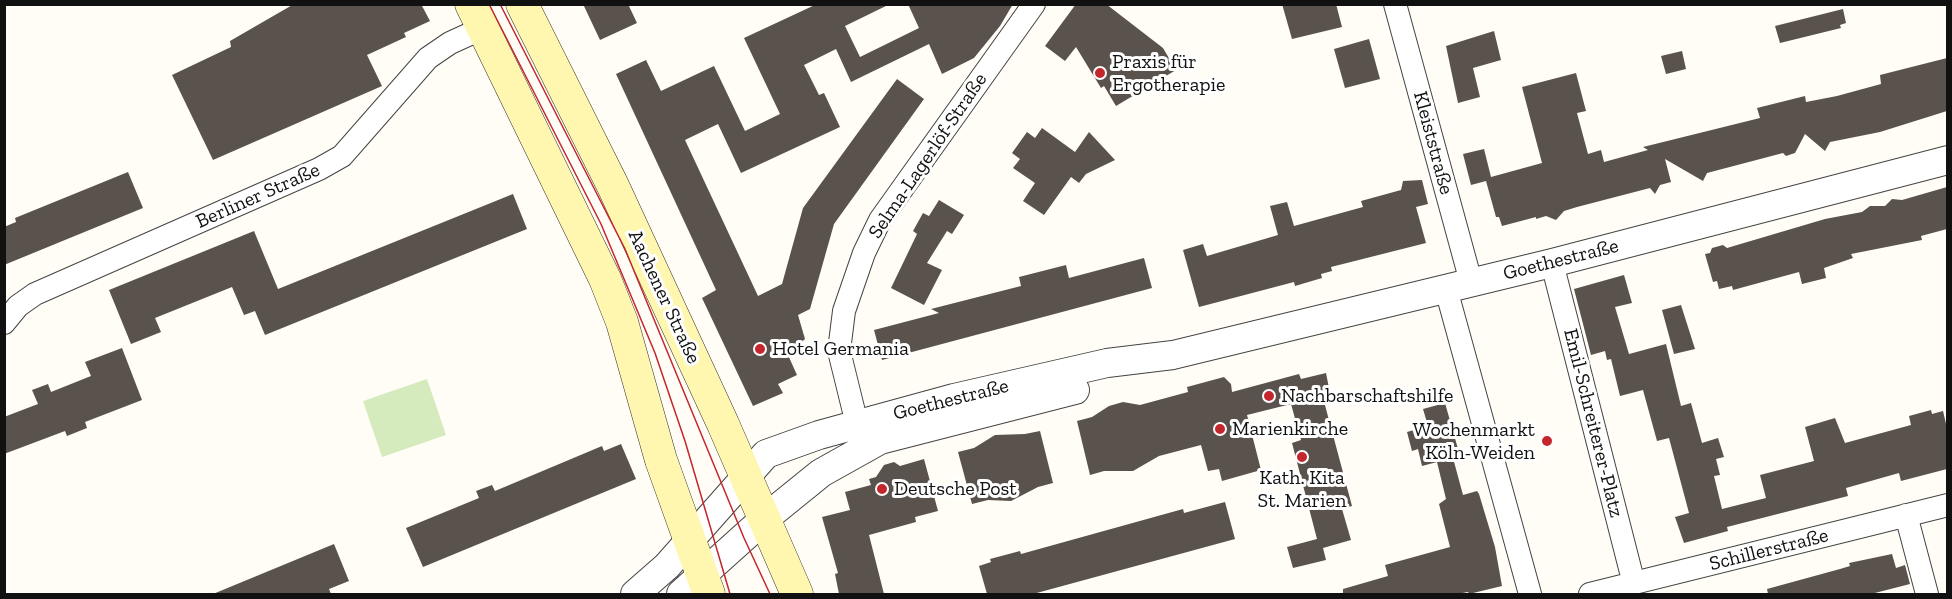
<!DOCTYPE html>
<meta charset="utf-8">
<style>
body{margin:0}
#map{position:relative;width:1952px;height:599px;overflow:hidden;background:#fffdf5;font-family:"Zilla Slab",serif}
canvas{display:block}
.frame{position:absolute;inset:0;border:6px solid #111;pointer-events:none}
</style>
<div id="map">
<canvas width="1952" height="599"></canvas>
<div class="frame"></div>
</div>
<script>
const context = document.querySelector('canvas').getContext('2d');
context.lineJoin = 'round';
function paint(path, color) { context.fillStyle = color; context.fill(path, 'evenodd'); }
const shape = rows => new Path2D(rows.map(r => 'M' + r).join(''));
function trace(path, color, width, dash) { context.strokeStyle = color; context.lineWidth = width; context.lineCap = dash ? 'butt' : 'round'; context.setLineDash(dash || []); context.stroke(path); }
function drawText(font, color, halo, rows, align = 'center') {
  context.font = font + ' "Zilla Slab",serif'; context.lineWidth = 6; context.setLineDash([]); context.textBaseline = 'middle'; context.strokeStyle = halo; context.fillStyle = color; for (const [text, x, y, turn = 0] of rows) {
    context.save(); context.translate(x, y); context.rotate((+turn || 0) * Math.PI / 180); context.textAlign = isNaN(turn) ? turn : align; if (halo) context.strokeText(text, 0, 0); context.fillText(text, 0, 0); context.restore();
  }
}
const green = shape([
 [427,379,446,435,382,457,363,401]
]);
const building = shape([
 [294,4,421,4,430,21,404,33,406,37,367,55,382,86,213,160,172,75,231,47,230,41],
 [583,4,628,4,637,23,600,40],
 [817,4,890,4,845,26,860,57,919,28,908,4,1013,4,1000,26,974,58,942,74,929,44,851,82,836,49,804,65,819,95,824,93,840,127,741,173,718,124,685,140,758,296,782,284,803,208,897,79,924,99,834,224,810,309,798,315,805,339,788,355,797,375,778,384,783,393,753,406,702,298,716,290,616,74,646,60,661,91,714,66,745,131,780,114,744,38],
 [1076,4,1106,4,1163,48,1176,70,1116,106,1104,86,1101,88,1076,47,1065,61,1045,46],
 [1282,4,1336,4,1342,27,1292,39],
 [1843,9,1846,23,1840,25,1841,28,1780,43,1775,26],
 [1494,31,1501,60,1473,68,1480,97,1458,103,1446,46],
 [1369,39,1380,79,1345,88,1334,49],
 [1682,51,1686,69,1666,74,1661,56],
 [1947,58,1947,111,1880,132,1830,142,1825,151,1805,134,1795,153,1786,156,1783,153,1707,173,1703,181,1665,159,1671,182,1660,185,1655,194,1650,188,1577,207,1564,211,1556,220,1546,216,1536,219,1536,217,1502,226,1499,217,1496,217,1486,181,1471,185,1463,154,1484,149,1491,177,1542,163,1522,87,1576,73,1586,111,1577,113,1588,154,1601,150,1604,162,1648,150,1643,147,1760,118,1757,108,1805,96,1806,102,1837,96,1881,84,1880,75],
 [1042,128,1075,152,1089,132,1115,160,1086,174,1079,183,1071,177,1044,215,1023,201,1035,183,1013,168,1020,159,1012,153,1027,132,1035,138],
 [128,172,143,208,4,265,4,227,16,222,15,218],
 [1422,180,1428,204,1416,207,1426,243,1331,267,1332,271,1321,274,1322,278,1295,286,1294,282,1199,307,1183,250,1203,244,1207,256,1278,235,1270,206,1287,202,1294,226,1363,207,1361,201,1401,190,1403,181],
 [1947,187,1947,229,1921,236,1922,240,1851,254,1853,258,1824,268,1826,278,1802,284,1799,272,1733,290,1732,286,1719,289,1717,281,1713,282,1705,254,1710,253,1712,248,1723,245,1727,248,1825,219,1862,212,1870,206,1885,206,1892,199,1902,200],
 [513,194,527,229,265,335,255,311,244,315,232,287,155,318,161,332,131,344,109,290,254,231,278,289],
 [939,200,964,215,952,234,947,231,927,263,942,270,924,305,891,288,917,234,913,231,923,213,929,216],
 [1144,258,1152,288,882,360,874,330,939,313,931,309,1021,286,1019,277,1066,265,1069,278],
 [1624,275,1632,303,1615,307,1629,354,1666,344,1681,406,1691,403,1702,443,1718,438,1724,457,1716,459,1720,475,1714,476,1722,509,1766,498,1760,475,1814,461,1805,427,1835,418,1845,443,1911,425,1909,416,1931,410,1932,414,1943,411,1947,428,1947,469,1901,481,1899,473,1846,488,1848,496,1727,527,1728,531,1684,543,1675,517,1689,513,1669,438,1657,441,1643,390,1620,396,1611,359,1607,360,1605,351,1591,355,1574,289],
 [1681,305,1695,349,1674,354,1662,310],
 [122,348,142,400,85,422,87,428,67,436,65,431,4,454,4,417,38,404,32,390,48,384,51,392,91,376,85,362],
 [1326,373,1330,393,1322,394,1352,506,1342,509,1351,540,1323,548,1326,560,1293,568,1287,547,1317,539,1292,443,1301,440,1291,404,1247,415,1261,470,1222,481,1219,469,1208,471,1201,445,1159,456,1133,471,1104,471,1090,475,1077,421,1092,417,1109,406,1123,402,1140,405,1188,392,1187,387,1224,377,1231,384,1232,392,1299,374,1301,379],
 [1445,403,1460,456,1453,458,1463,495,1477,491,1479,494,1495,547,1502,586,1469,594,1468,592,1457,594,1343,594,1343,589,1388,576,1385,565,1450,547,1439,504,1446,499,1437,462,1422,466,1418,449,1412,451,1407,432,1428,426,1423,409],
 [1040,431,1053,483,1038,487,1011,501,988,500,972,504,958,452,974,448,995,435,1025,434],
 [621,444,636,479,423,567,406,528,479,498,476,491,492,485,495,491,602,446,604,451],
 [924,459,938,511,915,517,916,522,869,535,884,594,839,594,835,574,838,573,822,517,850,510,845,492,871,485,869,479,876,477,884,465,894,462,900,466],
 [1225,502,1235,539,1033,594,987,594,979,566,991,562,990,559,1020,551,1021,554,1183,509,1184,513],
 [334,544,349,581,329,589,331,594,213,594],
 [1892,554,1896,568,1905,565,1910,584,1871,594,1768,594,1767,589,1840,569,1850,566,1849,563]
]);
const minor = shape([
 [1395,4,1471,282],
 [1552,263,1634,584],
 [1446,289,1530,594],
 [4,323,18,306,35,294,319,169,342,156,428,58,450,43,483,28],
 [857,424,839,351,844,311,864,253,880,220,1034,4],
 [1906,515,1927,594],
 [1590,594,1948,505]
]);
const tertiary = shape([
 [635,594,667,566,766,454,819,435,954,398,1107,363,1173,355,1552,263,1948,160],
 [681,594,763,520,821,473,880,440,1075,390]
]);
const secondary = shape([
 [471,4,605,279,622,322,661,460,709,594],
 [522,4,613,186,723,424,797,594]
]);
const tram = shape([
 [489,4,601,224,655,353,685,441,730,594],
 [500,4,625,249,744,538,770,594]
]);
const markers = [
 [1100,73,6,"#c4262e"],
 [760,349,6,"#c4262e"],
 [1269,396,6,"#c4262e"],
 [1220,429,6,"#c4262e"],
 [1547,441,6,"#c4262e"],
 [1302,457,6,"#c4262e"],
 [882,489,6,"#c4262e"]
];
const poiNames = [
 ["Praxis für",1112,62],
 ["Ergotherapie",1112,85],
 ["Hotel Germania",772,349],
 ["Nachbarschaftshilfe",1281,396],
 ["Marienkirche",1232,429],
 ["Wochenmarkt",1535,430,"right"],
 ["Köln-Weiden",1535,453,"right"],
 ["Kath. Kita",1302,478,"center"],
 ["St. Marien",1302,501,"center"],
 ["Deutsche Post",894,489]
];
const streetNames = [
 ["Kleiststraße",1433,143,75],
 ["Selma-Lagerlöf-Straße",928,156,-56],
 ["Berliner Straße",258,196,-24],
 ["Goethestraße",1561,260,-14],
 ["Aachener Straße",664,297,65],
 ["Goethestraße",951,400,-14],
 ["Emil-Schreiterer-Platz",1593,423,76],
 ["Schillerstraße",1769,550,-14]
];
paint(green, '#d5ebbd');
paint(building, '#5a524d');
trace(minor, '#444', 24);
trace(tertiary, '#444', 30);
trace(secondary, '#333', 33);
trace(minor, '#fff', 22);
trace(tertiary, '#fff', 28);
trace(secondary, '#fff6b0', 32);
trace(tram, '#c4262e', 1.5);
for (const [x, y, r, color] of markers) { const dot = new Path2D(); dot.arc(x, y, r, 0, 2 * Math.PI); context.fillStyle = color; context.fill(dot); trace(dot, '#fff', 2); }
drawText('20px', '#111', '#fff', poiNames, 'left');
drawText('20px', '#111', '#fff', streetNames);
</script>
